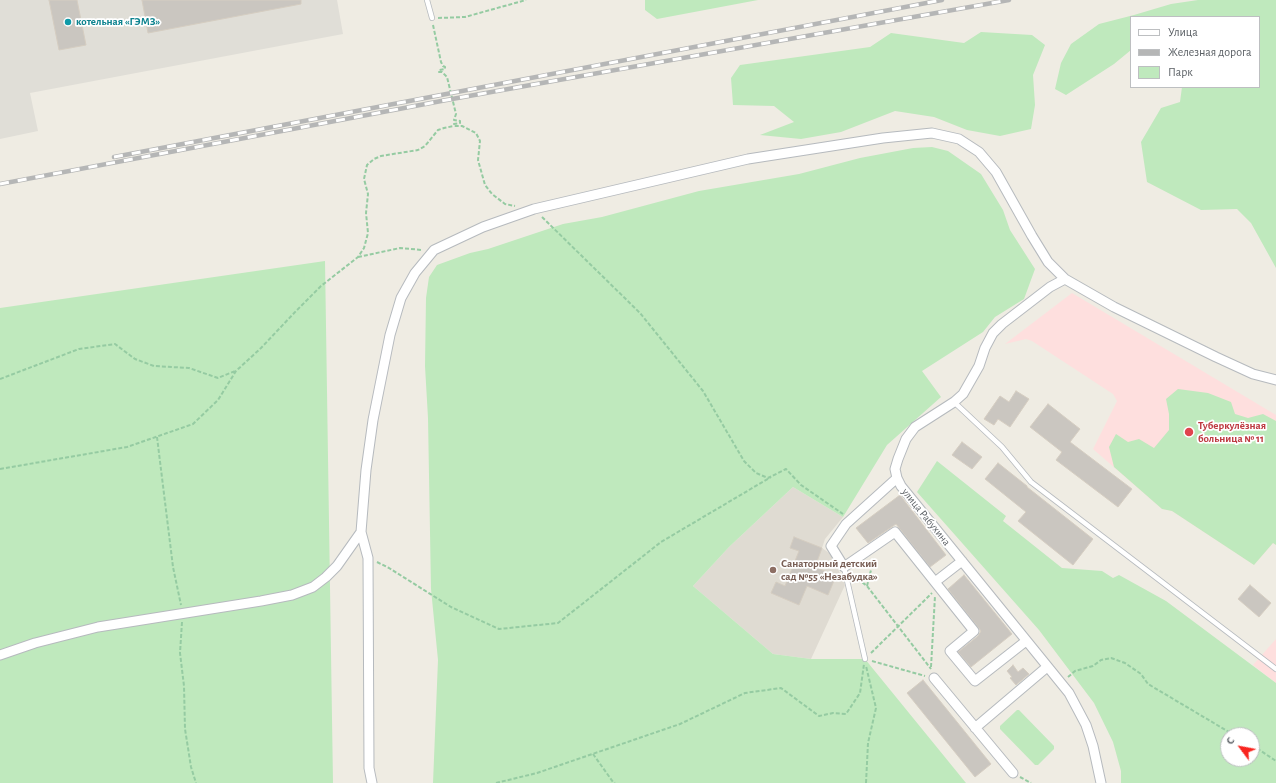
<!DOCTYPE html>
<meta charset="utf-8">
<style>
body{margin:0}
#map{position:relative;width:1276px;height:783px;overflow:hidden;background:#efece3;font-family:"Alegreya Sans",sans-serif}
canvas{display:block}
.legend{position:absolute;left:1130px;top:16px;width:130px;height:72px;box-sizing:border-box;background:#fff;border:1px solid #bdbfc1;margin:0;padding:5px 7px;list-style:none;font-size:12px;color:#5b6065}
.legend li{display:flex;align-items:center;gap:8px;height:20px}
.legend b{width:20px;border:1px solid #bdbfc1}
.north{position:absolute;left:1220px;top:727px;width:40px;height:40px;box-sizing:border-box;background:#fff;border:1px solid #bdbfc1;border-radius:50%;rotate:302deg;font-size:11px;font-weight:700;line-height:16px;text-align:center;color:#5b6065}
.north::after{content:'';display:block;margin:auto;width:14px;height:18px;background:#f9251f;clip-path:polygon(50% 0,100% 100%,50% 72%,0 100%)}
</style>
<div id="map">
<canvas width="1276" height="783"></canvas>
<ul class="legend">
<li><b style="height:5px;background:#fff"></b>Улица</li>
<li><b style="height:5px;background:#b5b6b6"></b>Железная дорога</li>
<li><b style="height:11px;background:#bfe9bd"></b>Парк</li>
</ul>
<div class="north">С</div>
</div>
<script>
const context = document.querySelector('canvas').getContext('2d');
context.lineJoin = 'round';
function paint(path, color) { context.fillStyle = color; context.fill(path, 'evenodd'); }
const shape = rows => new Path2D(rows.map(r => 'M' + r).join(''));
function trace(path, color, width, dash) { context.strokeStyle = color; context.lineWidth = width; context.lineCap = dash ? 'butt' : 'round'; context.setLineDash(dash || []); context.stroke(path); }
function drawText(font, color, halo, rows, align = 'center') {
  context.font = font + ' "Alegreya Sans",sans-serif'; context.lineWidth = 3.5; context.setLineDash([]); context.textBaseline = 'middle'; context.strokeStyle = halo; context.fillStyle = color; for (const [text, x, y, turn = 0] of rows) {
    context.save(); context.translate(x, y); context.rotate((+turn || 0) * Math.PI / 180); context.textAlign = isNaN(turn) ? turn : align; if (halo) context.strokeText(text, 0, 0); context.fillText(text, 0, 0); context.restore();
  }
}
const industrial = shape([
 [0,0,337,0,343,34,30,93,38,131,0,139]
]);
const education = shape([
 [793,487,843,517,825,539,822,548,832,555,845,585,811,659,773,654,693,586,729,547]
]);
const medical = shape([
 [1072,293,1276,415,1276,545,1273,543,1254,565,1172,511,1162,509,1093,449,1117,401,1113,394,1032,341,1026,339,1005,344],
 [1276,639,1276,683,1253,665]
]);
const green = shape([
 [645,0,758,0,657,19,645,10],
 [1198,0,1276,0,1276,268,1251,223,1237,209,1201,210,1147,182,1141,142,1161,108,1180,102,1182,87,1259,87,1259,17,1131,17,1131,50,1114,64,1066,95,1055,89,1061,63,1071,44,1099,24,1134,15,1171,4],
 [981,32,1032,35,1045,45,1033,75,1035,105,1031,129,1000,136,967,130,934,117,895,111,841,132,801,139,760,135,794,122,774,106,733,105,731,78,740,65,870,47,891,33,964,43],
 [932,147,948,151,981,174,1003,210,1010,230,1035,269,1024,299,995,317,983,332,922,371,941,397,887,445,843,517,793,487,729,547,693,586,773,654,811,659,865,659,966,783,433,783,438,660,431,589,428,418,425,366,426,298,429,277,437,265,470,253,488,249,563,224,602,217,699,191,799,174,860,158,913,148],
 [325,261,333,783,0,783,0,308],
 [1178,389,1208,393,1231,402,1235,414,1248,418,1263,414,1276,421,1276,545,1273,543,1254,565,1172,511,1162,509,1114,467,1109,447,1116,434,1128,442,1139,439,1154,448,1169,430,1169,414,1166,399],
 [937,461,1006,516,1003,521,1062,568,1102,571,1113,578,1119,575,1166,601,1276,683,1276,783,1121,783,1121,771,1113,742,1094,703,1039,630,917,492],
 [1228,735,1252,735,1252,759,1228,759],
 [1017,710,1019,710,1054,746,1054,749,1038,765,1035,765,1000,729,1000,726]
]);
const building = shape([
 [49,0,77,0,86,45,59,50,49,0],
 [142,0,301,0,301,4,148,33,142,0],
 [1016,391,1029,399,1010,427,998,419,994,425,984,419,1000,396,1009,402,1016,391],
 [1048,404,1080,429,1070,442,1132,489,1118,507,1056,460,1062,452,1030,427,1048,404],
 [962,442,982,457,972,469,952,455,962,442],
 [998,463,1027,486,1027,487,1093,539,1073,565,1018,521,1026,512,985,479,998,463],
 [900,495,946,555,930,567,896,524,868,543,856,528,900,495],
 [794,537,822,548,815,567,836,576,828,595,807,586,799,605,771,593,776,582,785,586,799,551,790,548,794,537],
 [964,575,1012,634,971,667,958,652,978,636,981,631,948,589,964,575],
 [1250,585,1271,603,1259,617,1238,599,1250,585],
 [1013,665,1018,672,1023,668,1029,674,1016,685,1010,678,1012,677,1007,671,1013,665],
 [923,680,991,764,975,777,907,693,923,680]
]);
const path = shape([
 [438,18,465,17,526,0],
 [433,25,441,62,443,66,445,67,445,69,439,70,439,72,442,72,447,77,456,114,454,120,460,121,460,123,454,124,454,126,462,126,476,133,480,141,478,160,485,185,492,194,505,204,515,206],
 [542,217,640,313,703,391,744,461,756,473,768,478,786,469,801,485,843,514],
 [358,257,400,248,422,250],
 [0,379,79,349,115,344,135,359,154,366,189,368,218,378,235,371],
 [157,437,173,567,181,605],
 [0,469,127,447,193,424,218,400,236,371,261,348,296,311,321,286,358,257,364,248,368,233,366,213,368,194,364,179,367,165,374,159,381,156,418,150,425,146,438,130,444,128,454,126],
 [377,562,389,568,451,607,499,629,558,623,661,542,771,477],
 [853,575,867,586,931,669],
 [867,586,874,558],
 [182,622,180,653,184,686,185,729,191,767,196,783],
 [871,653,932,593],
 [872,661,925,676],
 [931,667,935,596],
 [1068,677,1075,671,1093,666,1101,660,1111,658,1125,663,1141,674,1148,684,1234,735],
 [1252,745,1276,761],
 [593,754,613,782,615,783],
 [1020,777,1031,783],
 [496,783,537,773,680,724,745,693,781,688,819,716,833,713,846,714,860,693,864,664],
 [866,783,868,743,876,708,866,666]
]);
const service = shape([
 [427,0,432,18],
 [954,402,1002,447,1031,482,1276,669],
 [844,567,865,659]
]);
const minor = shape([
 [1065,279,1050,287,1002,324,993,333,985,348,979,366,963,394,954,402,915,427,906,439,898,459,895,469,897,478,901,486,1069,693,1086,725,1093,746,1101,783],
 [897,478,846,524,831,546,844,567,895,532,974,631,950,651,975,681,1026,641],
 [361,532,368,558,369,768,372,783],
 [935,582,962,561],
 [0,655,35,643,98,627,261,601,292,595,313,587,326,577,337,566,361,532,366,470,373,420,390,335,401,298,415,273,434,250,483,227,534,209,748,159,883,138,932,133,959,139,979,152,996,172,1032,236,1048,262,1065,279,1114,307,1216,357,1253,374,1276,380],
 [934,678,1013,773],
 [975,728,1047,667]
]);
const rail = shape([
 [114,157,942,0],
 [0,184,452,99,1009,0]
]);
const markers = [
 [68,22,4,"#0f9aa8"],
 [1189,432,5,"#e0444e"],
 [773,570,4,"#8d6e63"]
];
const cultureNames = [
 ["котельная «ГЭМЗ»",76,22]
];
const healthNames = [
 ["Туберкулёзная",1198,426],
 ["больница № 11",1198,439]
];
const streetNames = [
 ["улица Рабухина",926,517,51]
];
const educationNames = [
 ["Санаторный детский",781,564],
 ["сад №55 «Незабудка»",781,577]
];
paint(industrial, '#e0ded7');
paint(education, '#dfdbd2');
paint(medical, '#fedfde');
paint(green, '#bfe9bd');
paint(building, '#cac6c0');
trace(building, '#d5cdc1', 1);
trace(service, '#b6babe', 6);
trace(minor, '#b6babe', 11);
trace(path, '#95cba2', 2, [4, 2]);
trace(service, '#fff', 4.5);
trace(minor, '#fff', 9);
trace(rail, '#b5b6b6', 4.5);
trace(rail, '#fff', 3, [9]);
for (const [x, y, r, color] of markers) { const dot = new Path2D(); dot.arc(x, y, r, 0, 2 * Math.PI); context.fillStyle = color; context.fill(dot); trace(dot, '#fff', 1.5); }
drawText('bold 11px', '#0d838f', '#fff', cultureNames, 'left');
drawText('bold 11px', '#be3a42', '#fff', healthNames, 'left');
drawText('11px', '#5b6065', '#fff', streetNames);
drawText('bold 11px', '#785e54', '#fff', educationNames, 'left');
</script>
